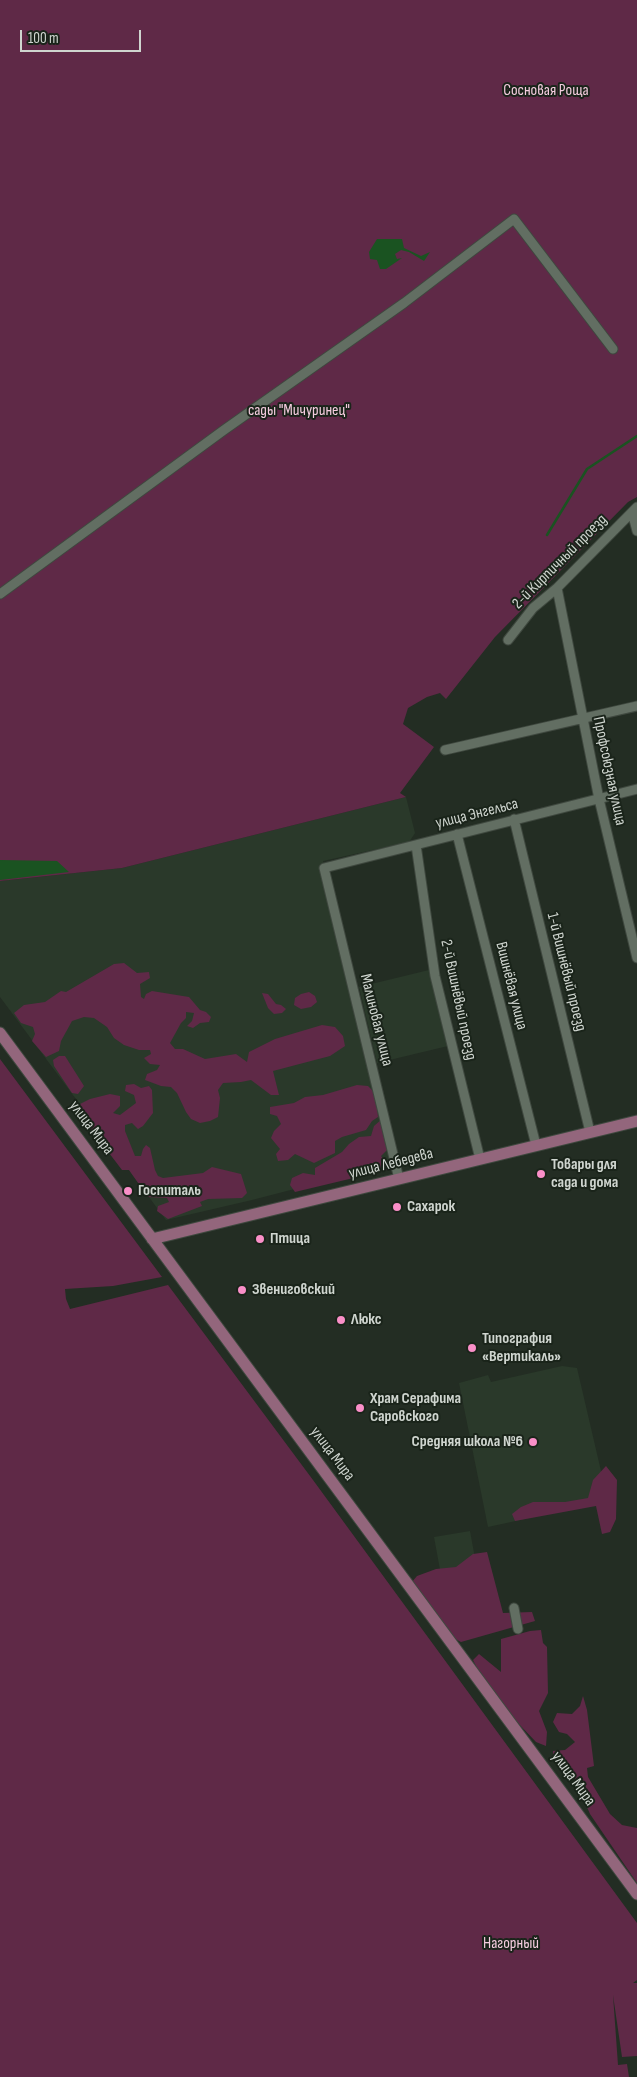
<!DOCTYPE html>
<meta charset="utf-8">
<style>
body{margin:0}
#map{position:relative;width:637px;height:2077px;overflow:hidden;background:#232d23;font-family:"Sofia Sans Condensed",sans-serif}
canvas{display:block}
.scale{position:absolute;left:20px;top:30px;width:121px;height:22px;box-sizing:border-box;border:2px solid #cfd5cf;border-top:0;padding-left:6px;font-size:15px;line-height:18px;white-space:nowrap;color:#cfd5cf;-webkit-text-stroke:4px #1a241a;paint-order:stroke}
</style>
<div id="map">
<canvas width="637" height="2077"></canvas>
<div class="scale">100 m</div>
</div>
<script>
const context = document.querySelector('canvas').getContext('2d');
context.lineJoin = 'round';
function paint(path, color) { context.fillStyle = color; context.fill(path, 'evenodd'); }
const shape = rows => new Path2D(rows.map(r => 'M' + r).join(''));
function trace(path, color, width, dash) { context.strokeStyle = color; context.lineWidth = width; context.lineCap = dash ? 'butt' : 'round'; context.setLineDash(dash || []); context.stroke(path); }
function drawText(font, color, halo, rows, align = 'center') {
  context.font = font + ' "Sofia Sans Condensed",sans-serif'; context.lineWidth = 4; context.setLineDash([]); context.textBaseline = 'middle'; context.strokeStyle = halo; context.fillStyle = color; for (const [text, x, y, turn = 0] of rows) {
    context.save(); context.translate(x, y); context.rotate((+turn || 0) * Math.PI / 180); context.textAlign = isNaN(turn) ? turn : align; if (halo) context.strokeText(text, 0, 0); context.fillText(text, 0, 0); context.restore();
  }
}
const built = shape([
 [406,797,415,833,409,842,323,861,331,896,326,898,339,940,391,1164,252,1200,166,1220,0,997,0,881,122,868],
 [429,970,448,1046,377,1063,359,987],
 [562,1366,577,1368,608,1501,488,1527,459,1383,488,1375,491,1382],
 [470,1531,479,1580,443,1586,434,1537]
]);
const green = shape([
 [0,0,637,0,637,497,628,502,495,637,446,699,440,693,427,697,408,708,403,724,434,747,400,793,406,797,122,868,0,881],
 [124,963,137,973,149,972,150,978,140,984,141,997,144,999,146,994,152,991,189,997,200,1010,206,1012,211,1017,209,1022,200,1023,193,1028,187,1026,192,1021,194,1013,186,1012,186,1018,181,1023,170,1043,175,1049,183,1049,205,1059,236,1054,247,1062,249,1052,275,1039,322,1025,335,1027,343,1036,345,1046,330,1056,273,1071,279,1095,271,1095,251,1080,241,1082,223,1083,218,1090,220,1098,218,1117,210,1121,200,1123,191,1119,186,1112,177,1093,171,1087,161,1086,145,1080,147,1074,157,1070,160,1065,150,1064,144,1058,151,1054,150,1050,139,1050,124,1045,114,1038,107,1027,94,1018,84,1017,72,1021,61,1041,59,1051,46,1057,32,1041,35,1034,33,1027,21,1023,14,1013,24,1005,45,1002,61,991,66,992,114,964],
 [309,992,315,996,317,1002,311,1007,301,1009,294,1005,295,998,301,994],
 [262,993,268,994,276,1004,281,1005,286,1009,282,1013,274,1014,268,1008],
 [59,1056,65,1056,84,1086,78,1094,72,1093,54,1066,53,1060],
 [0,1059,162,1277,113,1286,65,1289,66,1299,70,1309,168,1285,313,1480,637,1923,637,1980,633,1983,637,1983,637,2056,622,2057,613,1995,618,2065,627,2064,629,2077,0,2077],
 [134,1084,141,1088,149,1086,152,1090,153,1113,143,1126,138,1129,132,1123,125,1125,125,1131,135,1156,141,1156,143,1149,146,1145,150,1148,155,1170,158,1176,163,1178,203,1173,212,1167,241,1174,247,1193,242,1198,208,1199,200,1202,202,1206,168,1219,157,1211,158,1206,169,1202,167,1198,148,1197,129,1170,122,1170,74,1107,90,1099,110,1094,120,1096,120,1106,113,1113,120,1115,136,1103,134,1095,125,1091,126,1085],
 [357,1085,368,1086,373,1091,377,1104,378,1117,372,1121,366,1130,342,1137,335,1141,335,1153,314,1163,295,1154,288,1160,278,1161,276,1154,280,1149,271,1138,274,1131,281,1124,277,1116,270,1114,270,1107,294,1103,305,1097,323,1095],
 [382,1119,387,1139,387,1150,381,1156,391,1169,295,1192,290,1185,292,1178,303,1173,315,1175,315,1168,342,1152,349,1144,359,1137,371,1136,374,1126],
 [606,1466,617,1480,616,1519,610,1532,602,1534,596,1506,515,1521,512,1514,521,1507,533,1502,565,1502,588,1498,593,1480],
 [487,1552,503,1613,532,1612,535,1621,461,1642,446,1634,411,1583,417,1576,436,1569,456,1567,473,1554],
 [541,1630,543,1643,547,1647,548,1693,539,1711,547,1732,546,1746,536,1742,516,1721,483,1680,473,1660,479,1654,501,1672,501,1639,530,1631],
 [583,1696,587,1710,594,1766,587,1768,588,1777,610,1814,622,1825,637,1828,637,1883,590,1814,570,1768,563,1767,553,1760,553,1751,565,1750,575,1742,567,1734,559,1732,553,1722,557,1713,572,1714,580,1706]
]);
const water = shape([
 [377,239,402,239,404,248,421,256,430,252,424,261,409,252,401,250,395,254,397,259,402,258,386,269,380,269,377,260,370,259,369,252],
 [0,860,57,861,69,872,0,880]
]);
const stream = shape([
 [547,535,587,469,637,436]
]);
const minor = shape([
 [632,512,637,531],
 [557,588,599,799,637,958],
 [0,594,224,430,404,303,514,219,613,349],
 [508,640,533,608,557,588,637,507],
 [445,750,637,706],
 [514,819,590,1132],
 [457,834,536,1145],
 [416,845,435,976,480,1159],
 [399,1179,324,868,637,789],
 [514,1608,518,1629]
]);
const major = shape([
 [0,1033,637,1894],
 [152,1239,637,1121]
]);
const markers = [
 [541,1174,5,"#fa8fc8"],
 [128,1191,5,"#fa8fc8"],
 [397,1207,5,"#fa8fc8"],
 [260,1239,5,"#fa8fc8"],
 [242,1290,5,"#fa8fc8"],
 [341,1320,5,"#fa8fc8"],
 [472,1348,5,"#fa8fc8"],
 [360,1408,5,"#fa8fc8"],
 [533,1442,5,"#fa8fc8"]
];
const parkNames = [
 ["Сосновая Роща",546,91],
 ["сады \"Мичуринец\"",299,411],
 ["Нагорный",511,1944]
];
const streetNames = [
 ["2-й Кирпичный проезд",560,562,-45],
 ["Профсоюзная улица",609,771,78],
 ["улица Энгельса",477,814,-14],
 ["1-й Вишнёвый проезд",566,972,76],
 ["Вишнёвая улица",511,986,76],
 ["2-й Вишнёвый проезд",458,1000,78],
 ["Малиновая улица",376,1020,76],
 ["улица Мира",91,1128,53],
 ["улица Лебедева",391,1164,-14],
 ["улица Мира",332,1454,53],
 ["улица Мира",573,1779,54]
];
const poiNames = [
 ["Товары для",551,1165],
 ["сада и дома",551,1183],
 ["Госпиталь",138,1191],
 ["Сахарок",407,1207],
 ["Птица",270,1239],
 ["Звениговский",252,1290],
 ["Люкс",351,1320],
 ["Типография",482,1339],
 ["«Вертикаль»",482,1357],
 ["Храм Серафима",370,1399],
 ["Саровского",370,1417],
 ["Средняя школа №6",523,1442,"right"]
];
paint(built, '#2a392a');
paint(green, '#5f2947');
paint(water, '#1a5321');
trace(stream, '#1a5321', 2.5);
trace(minor, '#3f483f', 11);
trace(major, '#3f483f', 13);
trace(minor, '#626e62', 9);
trace(major, '#93667c', 11);
for (const [x, y, r, color] of markers) { const dot = new Path2D(); dot.arc(x, y, r, 0, 2 * Math.PI); context.fillStyle = color; context.fill(dot); trace(dot, '#1a241a', 2); }
drawText('16px', '#f5ccdf', '#1a241a', parkNames);
drawText('16px', '#cfd5cf', '#1a241a', streetNames);
drawText('bold 16px', '#cfd5cf', '#1a241a', poiNames, 'left');
</script>
